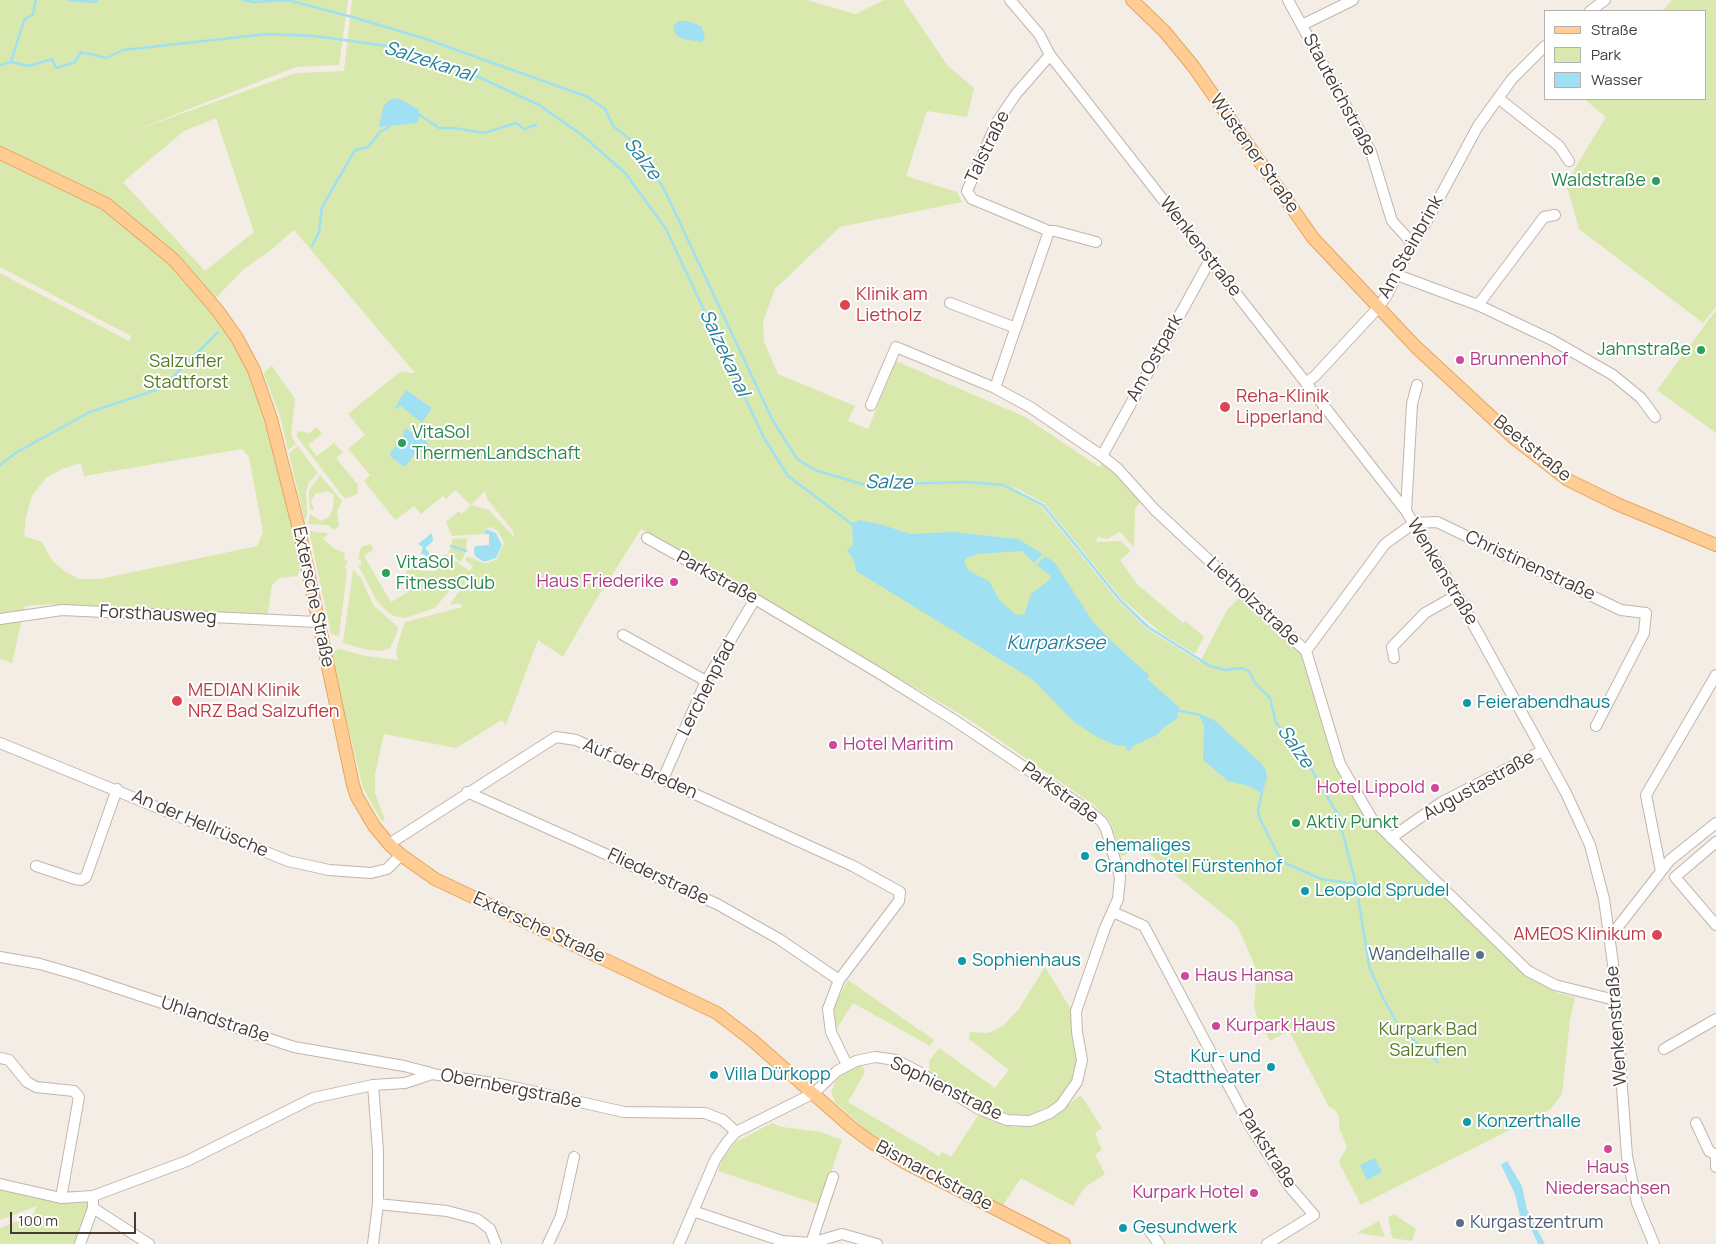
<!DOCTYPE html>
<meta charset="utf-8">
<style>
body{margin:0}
#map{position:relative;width:1716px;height:1244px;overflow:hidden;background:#f3ede5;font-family:Manrope,sans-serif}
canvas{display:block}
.legend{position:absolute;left:1544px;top:10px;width:162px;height:90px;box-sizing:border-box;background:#fff;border:1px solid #b5b1ae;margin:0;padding:6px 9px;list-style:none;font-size:15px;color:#463c35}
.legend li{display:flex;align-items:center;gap:10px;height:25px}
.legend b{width:25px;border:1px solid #b5b1ae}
.scale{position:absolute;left:10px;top:1212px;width:126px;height:22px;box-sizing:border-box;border:2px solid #463c35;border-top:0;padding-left:6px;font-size:15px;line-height:18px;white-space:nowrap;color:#463c35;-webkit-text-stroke:4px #fff;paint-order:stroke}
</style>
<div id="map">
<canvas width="1716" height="1244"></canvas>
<ul class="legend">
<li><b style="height:6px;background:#ffcc93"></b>Straße</li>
<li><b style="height:14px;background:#d9e9ad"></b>Park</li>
<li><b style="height:14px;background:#9fe0f3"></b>Wasser</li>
</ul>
<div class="scale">100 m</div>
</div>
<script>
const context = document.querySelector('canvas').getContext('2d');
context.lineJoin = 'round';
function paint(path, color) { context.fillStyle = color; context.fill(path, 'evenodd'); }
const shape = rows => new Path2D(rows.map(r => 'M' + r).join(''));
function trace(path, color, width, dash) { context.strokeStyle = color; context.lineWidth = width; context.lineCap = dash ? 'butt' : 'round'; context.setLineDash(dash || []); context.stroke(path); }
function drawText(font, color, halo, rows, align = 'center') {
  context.font = font + ' Manrope,sans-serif'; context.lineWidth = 4; context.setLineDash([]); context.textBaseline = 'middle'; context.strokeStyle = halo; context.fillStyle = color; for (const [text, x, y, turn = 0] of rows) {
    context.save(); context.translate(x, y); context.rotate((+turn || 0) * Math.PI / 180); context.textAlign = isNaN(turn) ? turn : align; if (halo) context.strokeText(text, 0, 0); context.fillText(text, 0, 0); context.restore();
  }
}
const green = shape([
 [0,0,348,0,339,65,296,67,136,130,296,73,344,71,352,0,807,0,855,14,884,0,903,0,948,66,974,88,967,117,927,111,906,176,957,192,962,202,840,227,775,289,763,321,764,342,778,374,855,406,848,421,868,429,896,361,1025,417,1099,467,1103,462,1125,479,1142,499,1135,509,1134,547,1120,532,1107,539,1098,537,1096,542,1121,541,1131,551,1120,560,1137,584,1183,623,1186,621,1204,637,1195,654,1160,632,1121,598,1044,503,1010,485,1041,506,1118,601,1147,629,1200,662,1227,610,1242,595,1300,649,1338,766,1370,822,1528,975,1558,993,1575,997,1570,1020,1562,1094,1551,1109,1361,1205,1339,1162,1347,1146,1339,1128,1339,1117,1335,1110,1329,1107,1289,1031,1270,1041,1257,1017,1254,1007,1257,971,1237,925,1141,847,1121,857,1111,823,1094,805,970,720,758,595,641,529,591,608,563,657,538,640,506,725,502,720,456,748,384,734,375,774,375,793,385,820,382,822,363,788,330,653,339,649,366,656,398,660,396,650,405,622,462,607,461,604,450,604,461,589,455,584,435,608,405,618,393,616,378,603,358,565,361,564,361,560,358,559,361,547,371,544,373,550,364,556,391,602,408,592,400,579,404,576,409,567,422,571,435,571,433,563,446,554,470,571,473,566,465,560,467,556,483,563,488,563,497,559,504,543,498,531,491,527,485,529,484,534,452,536,446,522,459,511,462,514,471,505,455,490,446,499,443,496,421,514,414,506,395,520,364,481,370,475,348,449,365,435,348,414,400,372,415,373,294,230,272,249,244,269,214,300,251,377,286,494,300,566,298,576,280,578,272,585,268,612,265,616,50,604,25,606,12,663,0,659,0,273,129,341,131,336,0,267],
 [216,118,254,232,205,271,123,182,184,131],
 [242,449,249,457,263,532,257,546,100,579,79,579,64,571,52,560,42,542,24,536,26,517,32,496,46,478,62,469,81,463,84,476],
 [485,491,487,499,513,531,514,537,489,510,471,505],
 [1672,0,1716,0,1716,307,1703,323,1579,229,1566,183,1606,117,1584,99,1705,99,1705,11,1662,11],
 [1716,310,1716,433,1657,390],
 [272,366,295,399,291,435,296,444,288,450,280,416,264,375,265,371],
 [317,427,322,434,308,445,317,456,335,442,335,445,343,452,336,458,358,485,357,494,345,499,297,437,297,431,309,433],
 [298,446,318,473,309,482,306,491,307,513,305,522,289,453],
 [320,475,342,501,337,511,339,526,334,530,328,525,308,524,310,514,321,521,329,517,333,509,334,495,327,491,315,494,311,501,314,511,310,509,309,491],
 [309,531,326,533,328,534,323,539,335,549,345,553,344,560,348,561,345,567,347,571,339,636,331,634],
 [467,538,466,551,461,562,448,553,452,547,452,539],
 [353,570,361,578,373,605,397,626,398,630,390,648,382,651,367,650,343,643],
 [1045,967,1072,1011,1072,1033,1076,1055,1077,1064,1070,1084,1054,1104,1030,1115,1006,1114,986,1106,930,1073,929,1061,939,1048,995,1088,1009,1070,969,1039,970,1032,988,1033,1003,1026,1018,1010],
 [848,980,934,1040,930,1046,853,1003,836,1030,834,1006],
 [855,1066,862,1066,865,1072,848,1102,939,1156,942,1152,951,1157,977,1117,980,1115,1013,1127,1034,1125,1059,1113,1079,1096,1082,1097,1102,1128,1095,1133,1102,1150,1095,1155,1105,1174,1084,1188,1073,1206,1021,1178,1001,1208,889,1146,867,1131,835,1102,831,1092,836,1080],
 [772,1123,782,1127,821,1132,842,1140,820,1205,718,1171,723,1158,736,1142],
 [0,1189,62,1201,91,1202,77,1244,0,1244,0,1228,33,1215,37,1206,0,1220],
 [1394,1214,1416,1229,1412,1241,1392,1238,1388,1217],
 [1379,1221,1385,1237,1358,1233,1358,1232]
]);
const water = shape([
 [679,21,688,21,701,26,705,36,702,42,683,39,676,35,673,26],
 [398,98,418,109,420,114,417,123,379,127,383,107,389,100],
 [406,390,432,408,422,423,401,406,394,409],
 [406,428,418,437,425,438,429,446,424,451,417,451,405,467,395,460,397,458,395,460,391,457,390,453,404,435,403,432],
 [859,520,883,525,910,534,953,532,1018,539,1043,554,1034,563,1022,551,978,554,967,558,964,562,969,571,989,581,1000,601,1015,614,1024,615,1031,594,1049,580,1051,576,1036,565,1045,556,1055,563,1093,622,1112,642,1149,675,1147,679,1179,707,1177,719,1163,728,1157,735,1133,746,1129,751,1125,748,1127,746,1115,745,1097,737,1074,722,1032,679,856,571,854,560,847,550,853,545,852,524],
 [486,529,496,533,502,545,496,558,484,562,475,556,474,550,475,546,489,545,489,534,484,534],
 [432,533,433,541,425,548,430,554,428,557,421,553,423,547,418,544],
 [1198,713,1214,720,1262,764,1266,770,1267,779,1262,793,1249,786,1228,781,1203,760,1204,725],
 [1375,1158,1382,1172,1367,1180,1360,1165],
 [1507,1161,1522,1186,1527,1210,1545,1244,1538,1244,1530,1226,1520,1216,1515,1194,1501,1165]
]);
const stream = shape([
 [69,0,96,2,97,0],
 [243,0,254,2,288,0,352,17,423,38,588,97,605,109,613,126,631,140,664,189,772,419,797,459,815,470,865,485,966,482,1003,485,1043,505,1120,600,1148,627,1210,666,1225,670,1241,668,1249,671,1255,683,1270,698,1276,723,1298,746,1338,815,1356,884,1369,966,1383,998,1400,1028,1438,1062],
 [11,62,29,66,52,59,56,68,75,62,81,52,107,58,123,50,267,34,314,36,388,46,457,67,539,105,582,135,626,174,666,229,764,438,788,476,853,525],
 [0,65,11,62,24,20,33,14,36,0],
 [418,114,439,128,454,128,484,133,516,123,524,129,536,125],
 [312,246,319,232,322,207,355,150,368,147,380,132,389,127],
 [0,465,17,452,90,412,162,388,218,332],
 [451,546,466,551],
 [1176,710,1200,715],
 [1262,792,1258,811,1260,819,1277,853,1285,863,1321,879,1356,884]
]);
const minor = shape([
 [1010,0,1039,34,1050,55,1406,511,1457,595,1566,793,1590,845,1604,899,1613,964,1627,1156,1637,1203,1654,1244],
 [1288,0,1371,152,1392,221,1412,243],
 [1590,11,1605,0],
 [1302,25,1353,0],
 [1498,98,1559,146,1569,161],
 [1049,231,1055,231,1096,242],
 [1397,275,1478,305,1552,340,1613,375,1641,398,1655,417],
 [950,303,1016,328],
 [1478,305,1544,217,1555,215],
 [1307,382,1315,376,1377,309,1387,295,1412,243,1422,230,1478,126,1512,79,1545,46],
 [995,388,1049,231,972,199,967,191,997,122,1016,94,1050,55],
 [871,405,896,347,995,388,1030,407,1102,456,1118,469,1155,510,1306,651,1340,764,1372,819,1528,971,1555,985,1615,1000],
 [1102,456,1210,260],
 [1406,511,1412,404,1417,385],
 [647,538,755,599,879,673,954,720,1088,810,1102,822,1106,829,1120,877,1118,899,1105,928,1076,1011,1077,1032,1082,1060,1077,1082,1061,1105,1050,1113,1030,1121,1007,1120,977,1108,919,1072,896,1060,875,1057,856,1061,837,1071,814,1093,736,1132,727,1142,715,1160,679,1244],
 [0,619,62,610,317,622],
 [623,635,706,681],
 [1306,651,1385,544,1414,523,1437,522,1621,610,1646,613,1644,633,1596,726],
 [1394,658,1392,647,1425,613,1457,595],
 [0,743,288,861,329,870,371,873,387,869,401,855],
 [663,779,706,681,755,599],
 [467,792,717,904,779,939,839,980],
 [1391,838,1442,802,1542,751],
 [1716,842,1675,877,1716,925],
 [389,844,556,737,576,740,853,866,900,892,899,901,839,980,828,1009,831,1032,847,1065],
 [36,866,75,879,81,880,86,877,117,789],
 [1661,871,1646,795,1716,675],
 [1113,912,1144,926,1250,1126,1289,1186,1314,1215,1267,1244],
 [1610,937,1670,860,1716,823],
 [0,957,40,964,78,975,294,1047,404,1066,431,1073],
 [1664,1049,1716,1019],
 [0,1058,9,1060,27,1082,36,1087,74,1091,79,1097,61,1198],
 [373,1085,378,1151,378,1204,373,1244],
 [1696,1123,1709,1151,1716,1155],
 [1716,1155,1716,1167],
 [0,1184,61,1198,93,1196,187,1161,313,1098,373,1085,405,1083,432,1074,500,1084,624,1112,705,1113,723,1120,736,1132],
 [93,1196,93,1208,149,1244],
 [378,1204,447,1211,477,1219,490,1229,496,1244],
 [693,1211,782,1241,811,1243,842,1234,877,1244],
 [1148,1229,1159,1244],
 [811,1243,833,1177],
 [80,1244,93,1208],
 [548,1244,561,1216,574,1157]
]);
const major = shape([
 [1132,0,1165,32,1193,66,1313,238,1416,347,1515,439,1568,480,1617,504,1716,545],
 [0,153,106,204,174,260,218,311,237,338,254,370,271,419,299,529,353,785,357,797,374,826,389,844,401,855,435,879,717,1013,752,1040,851,1127,871,1142,904,1162,1064,1244]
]);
const markers = [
 [1656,181,5,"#2e9e5b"],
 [845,305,6,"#e0444e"],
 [1701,350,5,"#2e9e5b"],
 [1460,360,5,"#d1479c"],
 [1225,407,6,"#e0444e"],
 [402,443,5,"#2e9e5b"],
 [386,573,5,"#2e9e5b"],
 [674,582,5,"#d1479c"],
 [177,701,6,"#e0444e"],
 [1467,703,5,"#0f9aa8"],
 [833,745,5,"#d1479c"],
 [1435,788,5,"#d1479c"],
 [1296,823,5,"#2e9e5b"],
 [1085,856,5,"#0f9aa8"],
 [1305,891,5,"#0f9aa8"],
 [1657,935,6,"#e0444e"],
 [1480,955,5,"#5c6f8a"],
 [962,961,5,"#0f9aa8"],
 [1185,976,5,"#d1479c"],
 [1216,1026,5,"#d1479c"],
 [1271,1067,5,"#0f9aa8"],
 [714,1075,5,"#0f9aa8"],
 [1467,1122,5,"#0f9aa8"],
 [1608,1149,5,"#d1479c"],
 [1254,1193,5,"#d1479c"],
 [1460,1223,5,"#5c6f8a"],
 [1123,1228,5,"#0f9aa8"]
];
const streetNames = [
 ["Stauteichstraße",1339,95,62],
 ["Talstraße",988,147,-64],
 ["Wüstener Straße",1254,154,55],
 ["Wenkenstraße",1200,247,52],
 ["Am Steinbrink",1411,247,-61],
 ["Am Ostpark",1155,358,-61],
 ["Beetstraße",1532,449,39],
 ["Christinenstraße",1530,566,25],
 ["Wenkenstraße",1442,572,59],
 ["Parkstraße",717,578,29],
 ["Extersche Straße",313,597,78],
 ["Lietholzstraße",1253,602,43],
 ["Forsthausweg",158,615,3],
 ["Lerchenpfad",707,688,-63],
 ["Auf der Breden",640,769,24],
 ["Augustastraße",1479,786,-29],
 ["Parkstraße",1060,793,36],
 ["An der Hellrüsche",200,824,23],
 ["Fliederstraße",658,877,25],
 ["Extersche Straße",539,928,25],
 ["Uhlandstraße",215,1020,18],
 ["Wenkenstraße",1617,1026,-94],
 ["Obernbergstraße",511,1089,11],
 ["Sophienstraße",946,1089,26],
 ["Parkstraße",1267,1149,57],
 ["Bismarckstraße",934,1176,28]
];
const leisureNames = [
 ["Waldstraße",1646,181,"right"],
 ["Jahnstraße",1691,350,"right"],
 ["VitaSol",412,433],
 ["ThermenLandschaft",412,454],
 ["VitaSol",396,563],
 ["FitnessClub",396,584],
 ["Aktiv Punkt",1306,823]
];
const healthNames = [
 ["Klinik am",856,295],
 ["Lietholz",856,316],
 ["Reha-Klinik",1236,397],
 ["Lipperland",1236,418],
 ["MEDIAN Klinik",188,691],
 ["NRZ Bad Salzuflen",188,712],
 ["AMEOS Klinikum",1646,935,"right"]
];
const hotelNames = [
 ["Brunnenhof",1470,360],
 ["Haus Friederike",664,582,"right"],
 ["Hotel Maritim",843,745],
 ["Hotel Lippold",1425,788,"right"],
 ["Haus Hansa",1195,976],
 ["Kurpark Haus",1226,1026],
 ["Haus",1608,1168,"center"],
 ["Niedersachsen",1608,1189,"center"],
 ["Kurpark Hotel",1244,1193,"right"]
];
const parkNames = [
 ["Salzufler",186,362],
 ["Stadtforst",186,383],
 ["Kurpark Bad",1428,1030],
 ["Salzuflen",1428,1051]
];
const cultureNames = [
 ["Feierabendhaus",1477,703],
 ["ehemaliges",1095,846],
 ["Grandhotel Fürstenhof",1095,867],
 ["Leopold Sprudel",1315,891],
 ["Sophienhaus",972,961],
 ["Kur- und",1261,1057,"right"],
 ["Stadttheater",1261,1078,"right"],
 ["Villa Dürkopp",724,1075],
 ["Konzerthalle",1477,1122],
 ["Gesundwerk",1133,1228]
];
const serviceNames = [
 ["Wandelhalle",1470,955],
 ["Kurgastzentrum",1470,1223,"left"]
];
const waterNames = [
 ["Salzekanal",429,62,18],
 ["Salze",642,159,53],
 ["Salzekanal",724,353,65],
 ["Salze",889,483,1],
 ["Kurparksee",1056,644],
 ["Salze",1295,747,55]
];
paint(green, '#d9e9ad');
paint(water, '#9fe0f3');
trace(stream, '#9fe0f3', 2.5);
trace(minor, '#c2b5ab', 12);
trace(major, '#e7a55f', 14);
trace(minor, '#fff', 10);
trace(major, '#ffcc93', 12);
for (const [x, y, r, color] of markers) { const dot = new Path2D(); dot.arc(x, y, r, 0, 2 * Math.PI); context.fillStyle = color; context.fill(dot); trace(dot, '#fff', 2); }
drawText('18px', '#463c35', '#fff', streetNames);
drawText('18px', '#27864d', '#fff', leisureNames, 'left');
drawText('18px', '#be3a42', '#fff', healthNames, 'left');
drawText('18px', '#b23c85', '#fff', hotelNames, 'left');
drawText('18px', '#557a26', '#fff', parkNames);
drawText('18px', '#0d838f', '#fff', cultureNames, 'left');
drawText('18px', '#4e5e75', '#fff', serviceNames, 'right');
drawText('italic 19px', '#26809c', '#fff', waterNames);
</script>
